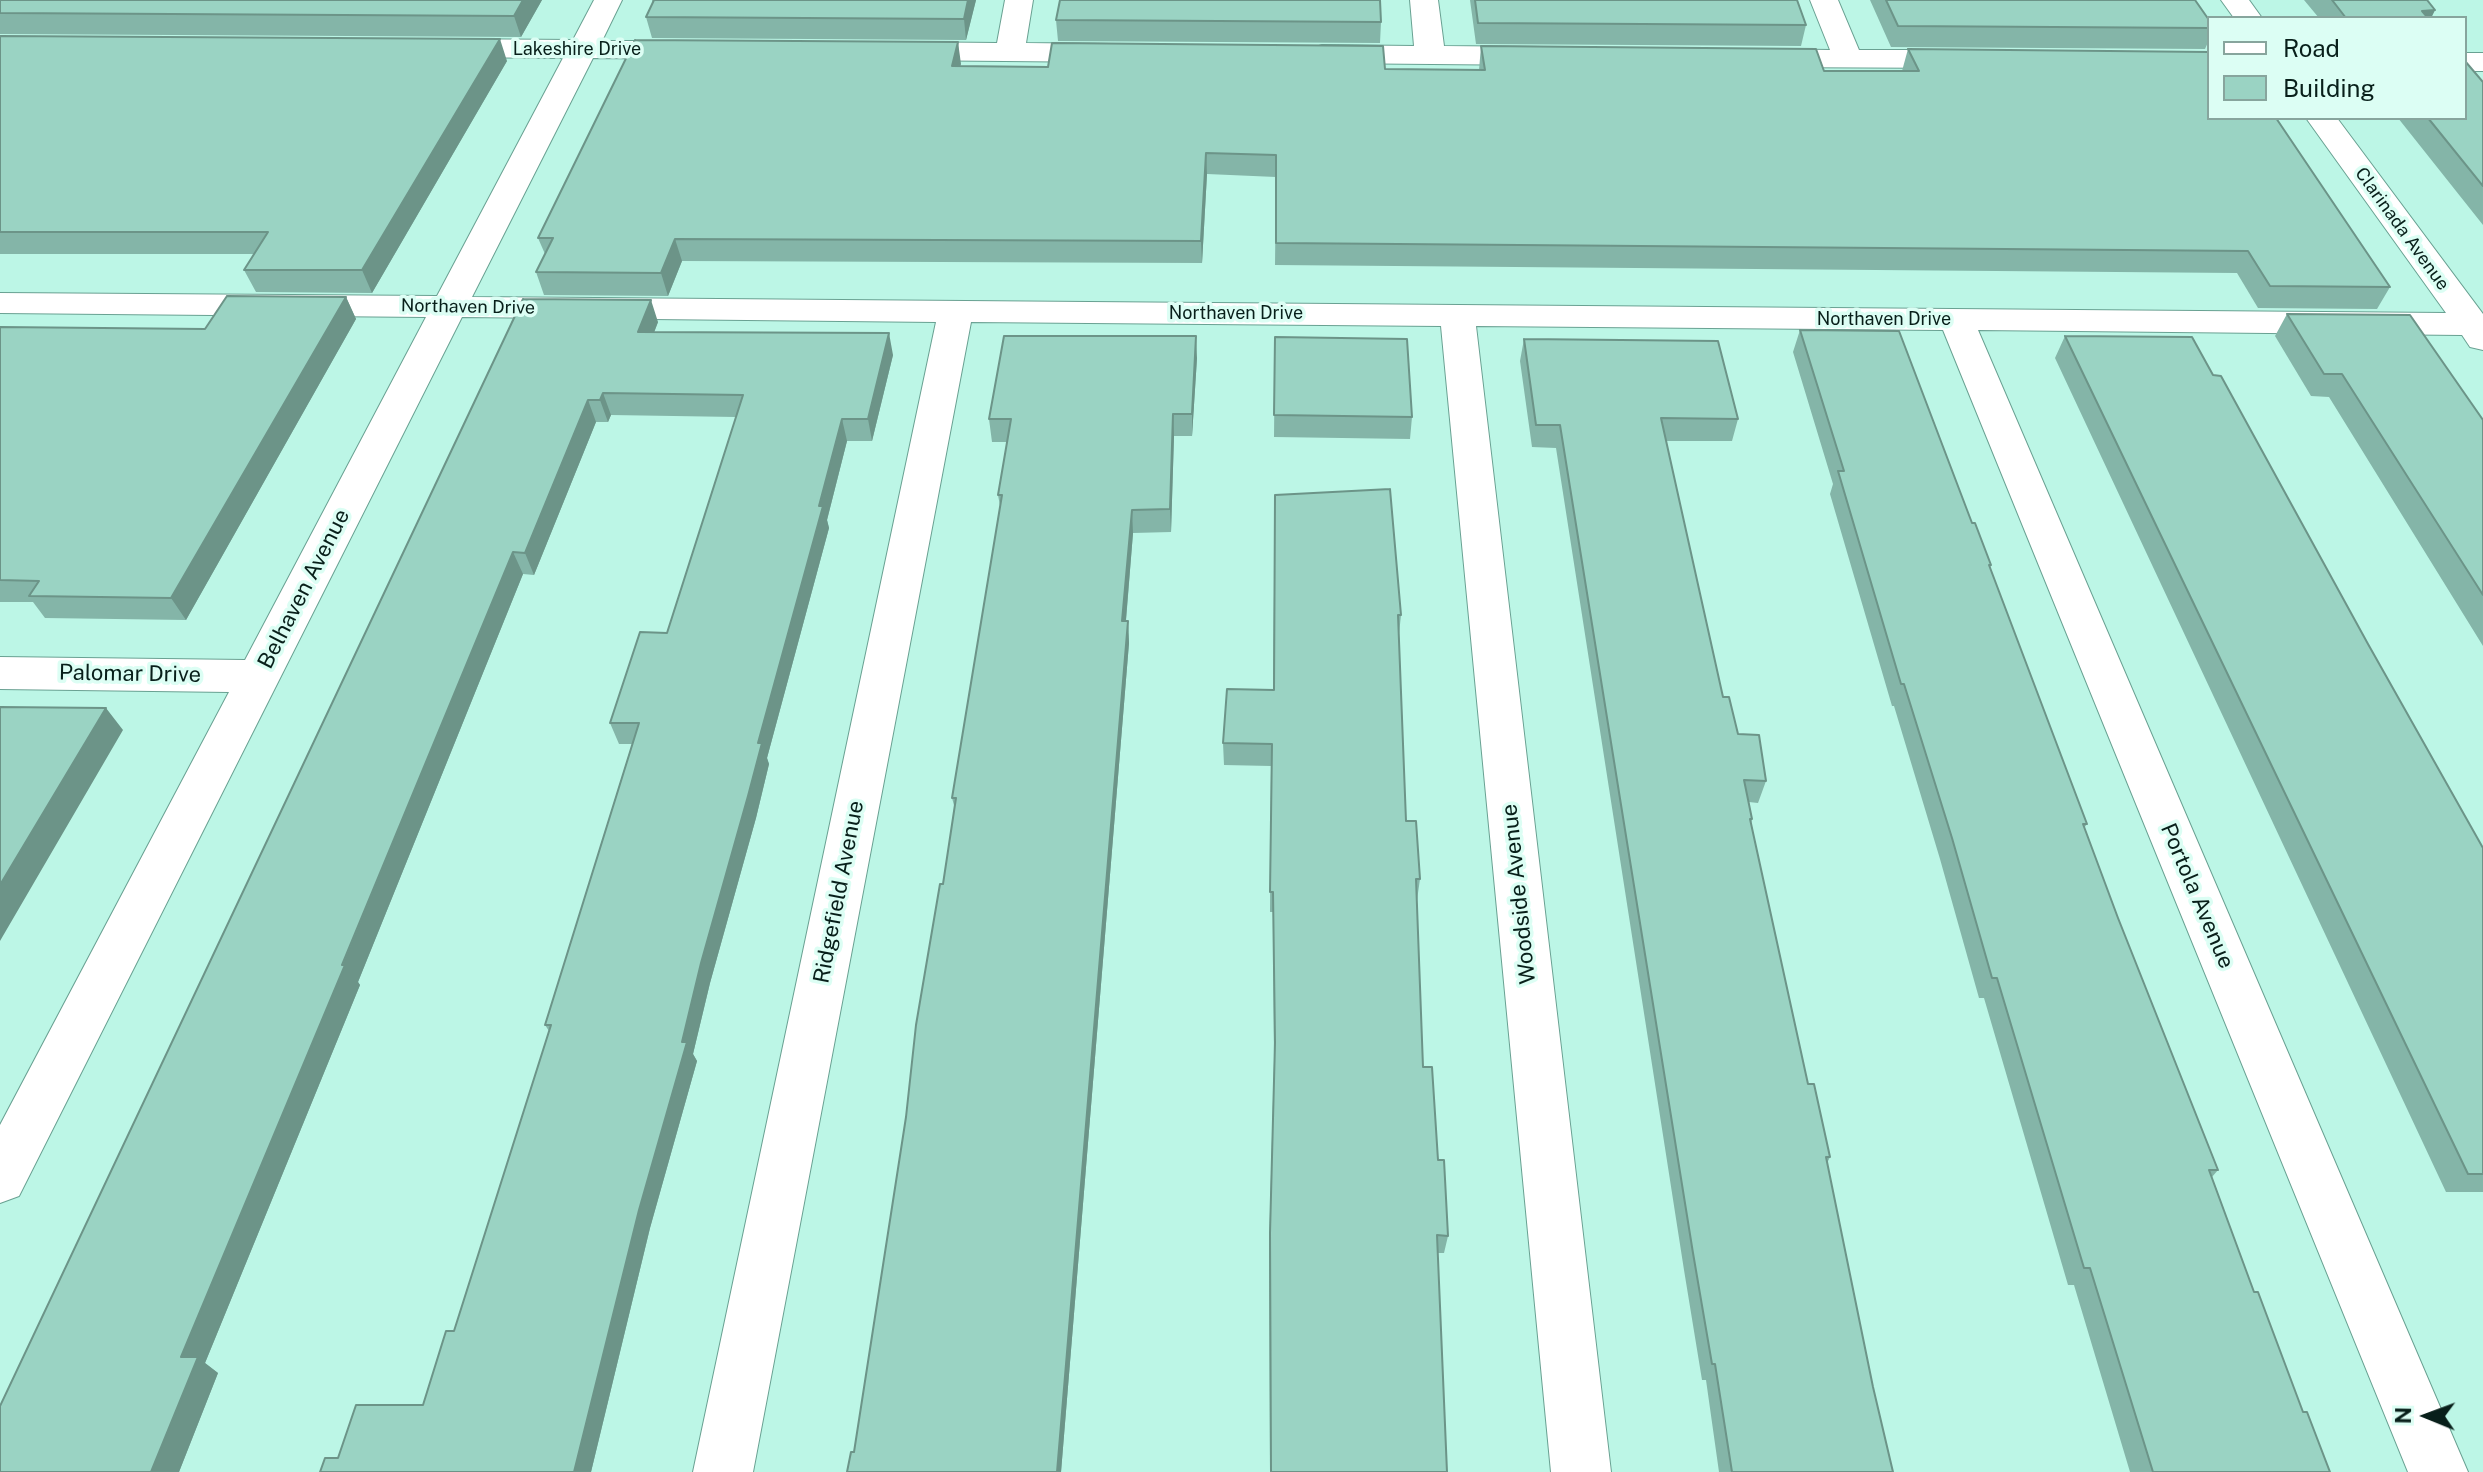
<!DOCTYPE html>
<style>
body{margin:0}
#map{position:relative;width:2483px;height:1472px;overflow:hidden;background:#bcf6e6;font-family:"Public Sans",sans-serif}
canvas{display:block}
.legend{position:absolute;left:2207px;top:16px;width:260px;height:104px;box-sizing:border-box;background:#dcfef4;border:2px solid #87a59d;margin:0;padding:10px 14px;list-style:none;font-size:24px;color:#081f1a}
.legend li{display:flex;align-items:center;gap:16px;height:40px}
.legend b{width:40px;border:2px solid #87a59d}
.north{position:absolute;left:2387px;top:1376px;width:80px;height:80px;-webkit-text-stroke:6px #dcfef4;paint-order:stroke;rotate:271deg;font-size:22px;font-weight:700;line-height:32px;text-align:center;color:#081f1a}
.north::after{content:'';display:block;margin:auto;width:28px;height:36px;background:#081f1a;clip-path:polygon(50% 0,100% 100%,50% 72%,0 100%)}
</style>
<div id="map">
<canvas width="2483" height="1472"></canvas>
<ul class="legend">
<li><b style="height:10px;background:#fff"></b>Road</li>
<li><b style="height:22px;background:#9ad3c3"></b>Building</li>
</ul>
<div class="north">N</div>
</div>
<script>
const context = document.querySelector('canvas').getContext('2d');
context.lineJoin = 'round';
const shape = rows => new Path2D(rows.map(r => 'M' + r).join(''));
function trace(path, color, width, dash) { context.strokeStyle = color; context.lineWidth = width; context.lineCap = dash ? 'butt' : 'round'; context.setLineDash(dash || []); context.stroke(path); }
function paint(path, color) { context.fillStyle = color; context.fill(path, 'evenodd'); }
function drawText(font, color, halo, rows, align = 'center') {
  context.font = font + ' "Public Sans",sans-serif'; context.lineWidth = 7; context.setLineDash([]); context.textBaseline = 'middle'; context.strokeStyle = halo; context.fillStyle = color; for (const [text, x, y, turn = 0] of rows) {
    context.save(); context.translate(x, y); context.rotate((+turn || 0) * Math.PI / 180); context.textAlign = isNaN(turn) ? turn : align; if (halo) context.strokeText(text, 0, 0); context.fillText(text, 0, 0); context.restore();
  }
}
const street = shape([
 [594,0,622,0,602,41,690,41,700,44,705,50,700,56,690,59,593,58,472,297,2446,313,2306,118,2337,118,2483,314,2483,350,2470,347,2462,335,1978,330,2468,1472,2408,1472,1943,330,1476,326,1611,1472,1551,1472,1441,326,971,322,753,1472,693,1472,936,322,462,317,19,1196,0,1203,0,1125,229,692,0,689,0,657,245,660,426,317,0,313,0,293,437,296,563,58,442,57,432,54,427,48,432,42,442,39,573,40,594,0],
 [1005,0,1033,0,1026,43,1110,44,1120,47,1125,53,1120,59,1110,62,898,60,888,57,883,51,888,45,898,42,997,43,1005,0],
 [1410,0,1438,0,1444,46,1542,47,1552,50,1557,56,1552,62,1542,65,1322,63,1312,60,1307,54,1312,48,1322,45,1414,46,1410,0],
 [1810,0,1838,0,1859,50,1966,50,1976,53,1981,59,1976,65,1966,68,1758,67,1748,64,1743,58,1748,52,1758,49,1830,50,1810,0],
 [2221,0,2249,0,2262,18,2234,18,2221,0],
 [2465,53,2483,53,2483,71,2465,71,2465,53]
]);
const wall = shape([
 [0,0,542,0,521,37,0,34],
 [652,0,976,0,966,40,652,38,646,17,653,3],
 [1470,0,1797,0,1806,25,1801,46,1476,44],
 [1870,0,2195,0,2209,20,2209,40,2205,49,1891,47],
 [2304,0,2427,0,2435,10,2431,18,2319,18],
 [1056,20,1381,22,1380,43,1058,41],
 [0,36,507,61,372,293,256,292,244,270,254,254,0,254],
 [958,42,960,66,1479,70,1481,46,1824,71,1902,71,1908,49,2390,287,2377,309,2258,308,2237,273,1275,265,1276,177,1207,174,1202,263,682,261,668,296,544,295,536,272,545,254,538,238],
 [2483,82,2483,225,2398,118,2465,118],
 [346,297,356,319,186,620,45,618,33,602,0,602,0,327,205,329],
 [523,299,658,322,654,332,893,355,872,441,847,441,827,520,829,528,767,758,769,764,756,818,710,983,693,1054,697,1061,650,1228,591,1472,338,1458,423,1405,454,1331,549,1031,545,1025,632,744,619,744,610,723,667,633,736,417,611,415,608,422,596,422,534,575,523,574,358,982,360,985,205,1363,218,1373,179,1472,0,1472],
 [2287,314,2483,420,2483,646,2329,397,2311,396,2275,336],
 [1800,330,1972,523,1991,565,1990,568,2087,824,2084,828,2118,918,2218,1170,2212,1177,2254,1292,2303,1412,2330,1472,2130,1472,2074,1285,2068,1285,1984,998,1979,998,1940,859,1894,706,1892,706,1830,494,1833,484,1793,352],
 [2065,336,2213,375,2483,848,2483,1192,2446,1192,2055,358],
 [1275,337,1412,417,1410,439,1274,437],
 [1524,339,1738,419,1732,441,1666,441,1723,697,1738,734,1766,781,1758,803,1749,802,1752,819,1751,824,1808,1084,1830,1157,1827,1163,1873,1387,1893,1472,1719,1472,1706,1380,1702,1380,1684,1270,1556,448,1532,447,1520,361],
 [1197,358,1192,436,1174,436,1171,532,1133,533,1126,621,1128,621,1129,643,1061,1472,847,1472,854,1452,955,809,952,798,1000,506,998,495,1007,442,992,442,989,419],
 [1275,495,1401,615,1399,634,1406,821,1420,879,1417,900,1423,1067,1448,1236,1444,1253,1437,1253,1447,1472,1270,1472,1269,1250,1274,1062,1273,912,1270,912,1271,766,1224,765,1223,743,1273,690]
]);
const shadedWall = shape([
 [523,0,542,0,521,37,514,16],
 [968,0,976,0,966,40,964,19],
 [2435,10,2431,18,2418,18,2422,11],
 [500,39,507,61,372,293,362,270],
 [958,42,961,64,955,87,952,66],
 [1206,153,1207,174,1202,263,1201,241],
 [675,239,682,261,668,296,661,273],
 [346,297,356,319,186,620,171,598],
 [651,300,658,322,646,354,638,332],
 [889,333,893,355,872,441,868,419],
 [1196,336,1197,358,1192,436,1192,414],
 [603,393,611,415,608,422,600,400],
 [588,400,596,422,534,575,525,553],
 [1173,414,1174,436,1171,532,1170,509],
 [842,419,847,441,827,520,829,528,767,758,769,764,756,818,710,983,693,1054,697,1061,650,1228,591,1472,574,1472,701,963],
 [1132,510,1133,533,1124,643,1122,621],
 [513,552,523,574,358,982,360,985,205,1363,218,1373,179,1472,151,1472,181,1357],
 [1128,621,1129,643,1061,1472,1057,1472],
 [106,708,123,730,0,941,0,885]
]);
const building = shape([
 [0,0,523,0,514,16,0,13,0,0],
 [654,0,968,0,964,19,646,17,654,0],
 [1060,0,1380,0,1381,22,1056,20,1060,0],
 [1475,0,1797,0,1806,25,1478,23,1475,0],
 [1886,0,2195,0,2209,20,2209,28,1898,26,1886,0],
 [2332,0,2427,0,2435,10,2422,11,2428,18,2346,18,2332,0],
 [0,36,500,39,362,270,244,270,268,232,0,232,0,36],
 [635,40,958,42,952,66,1048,67,1052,43,1383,46,1385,69,1485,70,1481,46,1816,49,1824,71,1919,71,1908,49,2209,52,2209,118,2276,118,2390,287,2270,286,2248,251,1276,243,1276,155,1206,153,1201,241,675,239,661,273,536,272,553,238,538,238,635,40],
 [2465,61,2483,82,2483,186,2428,118,2465,118,2465,61],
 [227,296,346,297,171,598,29,596,39,581,0,580,0,327,205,329,227,296],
 [523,299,651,300,638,332,889,333,868,419,842,419,819,506,823,506,758,743,762,743,748,796,701,963,682,1042,687,1042,639,1210,574,1472,320,1472,325,1458,338,1458,356,1405,423,1405,446,1331,454,1331,551,1025,545,1025,639,723,610,723,640,632,667,633,743,395,603,393,600,400,588,400,525,553,513,552,342,965,345,965,181,1357,198,1357,151,1472,0,1472,0,1406,523,299],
 [2287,314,2410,315,2483,420,2483,595,2342,374,2324,374,2287,314],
 [1800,330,1899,331,1972,523,1975,523,1991,565,1989,565,2087,824,2083,824,2118,918,2218,1170,2209,1170,2254,1292,2258,1292,2303,1412,2307,1412,2330,1472,2153,1472,2090,1268,2084,1268,1997,978,1992,978,1952,838,1904,684,1901,684,1838,471,1844,471,1800,330],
 [1004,336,1196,336,1192,414,1173,414,1170,509,1132,510,1122,621,1128,621,1057,1472,847,1472,851,1452,854,1452,906,1117,916,1025,940,884,943,884,956,798,952,798,1002,495,998,495,1011,419,989,419,1004,336],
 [2065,336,2192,337,2213,375,2221,376,2368,644,2483,848,2483,1174,2468,1174,2065,336],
 [1275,337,1407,339,1412,417,1274,415,1275,337],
 [1524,339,1718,341,1738,419,1661,418,1723,697,1729,697,1738,734,1759,735,1766,781,1744,780,1752,819,1750,819,1808,1084,1814,1084,1830,1157,1826,1157,1873,1387,1893,1472,1732,1472,1715,1364,1712,1364,1693,1253,1560,425,1536,425,1524,339],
 [1390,489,1401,615,1398,615,1406,821,1416,821,1420,879,1416,879,1423,1067,1432,1067,1438,1160,1444,1160,1448,1236,1437,1235,1447,1472,1271,1472,1270,1233,1275,1043,1273,892,1270,892,1272,744,1223,743,1227,689,1274,690,1275,495,1390,489],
 [0,707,106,708,0,885,0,707]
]);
const farStreetnames = [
 ["Lakeshire Drive",577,49],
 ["Clarinada Avenue",2402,229,54],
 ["Northaven Drive",468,307,1],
 ["Northaven Drive",1236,313],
 ["Northaven Drive",1884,319]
];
const streetNames = [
 ["Belhaven Avenue",304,589,-63],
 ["Palomar Drive",130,674,1],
 ["Ridgefield Avenue",839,892,-79],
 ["Woodside Avenue",1519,894,-96],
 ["Portola Avenue",2197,896,67]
];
trace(street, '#69a192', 2);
paint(street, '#fff');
paint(wall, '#84b5a8');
paint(shadedWall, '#6c9488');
paint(building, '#9ad3c3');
trace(building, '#6c9488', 2);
drawText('18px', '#081f1a', '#dcfef4', farStreetnames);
drawText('22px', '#081f1a', '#dcfef4', streetNames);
</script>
